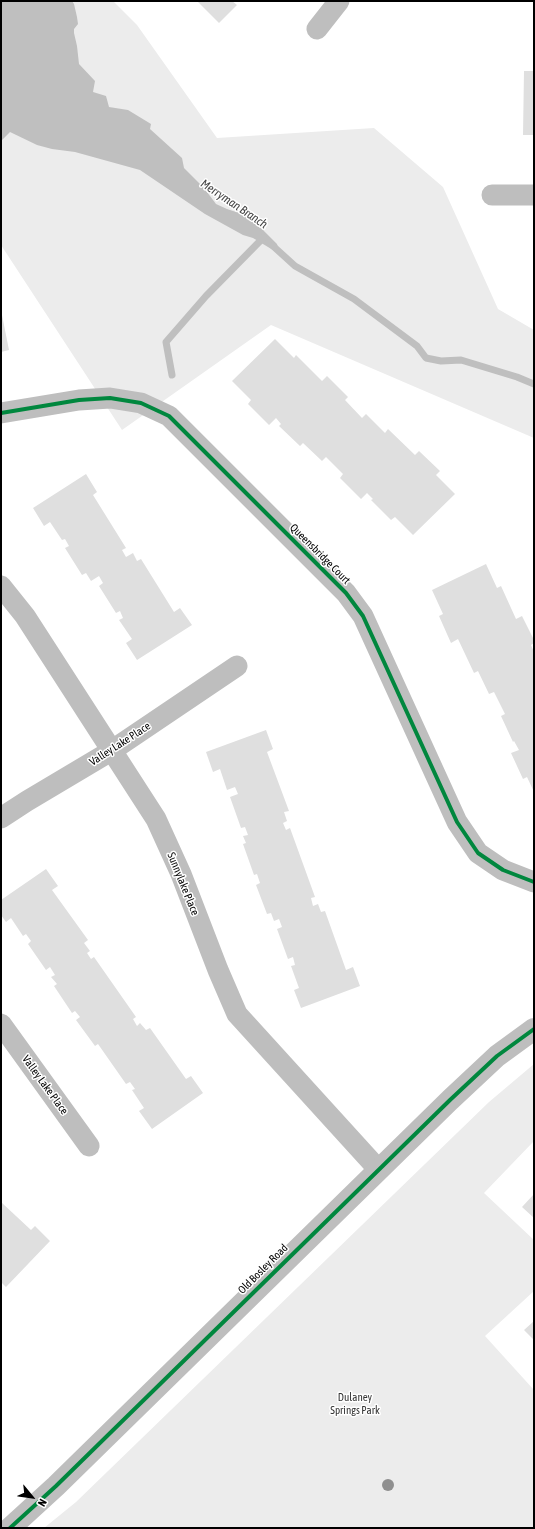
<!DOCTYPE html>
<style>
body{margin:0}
#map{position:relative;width:535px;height:1529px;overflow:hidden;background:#fff;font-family:"Asap Condensed",sans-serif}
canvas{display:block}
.frame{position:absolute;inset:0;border:2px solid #000;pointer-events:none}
.north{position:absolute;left:12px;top:1477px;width:40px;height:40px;-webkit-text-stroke:3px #fff;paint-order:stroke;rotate:119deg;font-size:11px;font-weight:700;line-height:16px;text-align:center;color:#000}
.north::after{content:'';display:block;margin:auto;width:14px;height:18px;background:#000;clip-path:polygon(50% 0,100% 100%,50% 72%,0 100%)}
</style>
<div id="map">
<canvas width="535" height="1529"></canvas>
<div class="frame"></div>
<div class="north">N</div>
</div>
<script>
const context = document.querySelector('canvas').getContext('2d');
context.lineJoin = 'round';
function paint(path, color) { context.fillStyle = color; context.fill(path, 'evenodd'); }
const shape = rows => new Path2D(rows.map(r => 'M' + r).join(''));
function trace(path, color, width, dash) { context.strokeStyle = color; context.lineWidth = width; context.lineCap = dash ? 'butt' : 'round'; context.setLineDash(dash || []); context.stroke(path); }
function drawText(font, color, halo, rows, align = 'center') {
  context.font = font + ' "Asap Condensed",sans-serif'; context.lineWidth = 3; context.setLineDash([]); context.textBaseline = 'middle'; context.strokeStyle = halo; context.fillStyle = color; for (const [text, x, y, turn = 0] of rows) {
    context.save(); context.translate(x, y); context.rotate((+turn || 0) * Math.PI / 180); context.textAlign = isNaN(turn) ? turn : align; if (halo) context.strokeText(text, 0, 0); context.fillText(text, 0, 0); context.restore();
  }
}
const green = shape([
 [1,1,113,1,137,25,217,138,374,128,443,187,498,309,534,330,534,438,271,325,122,430,1,245],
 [534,1064,534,1141,484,1193,534,1240,534,1291,485,1336,534,1390,534,1528,44,1528,76,1502,489,1102]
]);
const water = shape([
 [1,1,72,1,74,4,77,17,78,24,74,29,74,33,77,46,79,64,95,81,93,92,106,96,109,107,128,110,151,124,150,129,182,158,184,168,204,188,216,204,227,209,245,215,263,230,277,244,279,252,278,253,253,238,243,235,205,214,140,170,75,152,52,149,37,145,10,132,1,141]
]);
const stream = shape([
 [273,246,295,266,354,299,417,346,426,358,441,361,461,360,517,377,534,384],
 [172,375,166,342,206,296,263,238]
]);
const building = shape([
 [197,1,232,1,237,5,219,23],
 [524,71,534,71,534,135,523,135],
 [1,310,9,350,1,352],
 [275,339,294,358,296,355,322,381,327,376,348,397,345,400,362,418,366,414,385,433,388,429,415,455,419,451,440,471,436,475,455,494,413,535,395,517,391,520,371,500,373,499,367,493,361,499,340,478,343,474,326,457,322,461,303,443,300,446,279,426,281,424,276,418,269,425,248,404,251,400,232,381],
 [86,474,97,492,93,495,126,548,122,550,126,557,133,553,137,561,141,559,174,612,180,608,192,625,137,660,126,643,132,639,119,620,123,618,120,611,116,613,99,586,103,583,99,576,91,581,86,573,82,575,65,548,69,546,65,539,62,540,50,522,44,526,33,508],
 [486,564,497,588,501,586,516,619,522,616,534,640,534,643,531,645,534,652,534,792,527,777,523,779,511,753,519,750,514,741,513,742,501,716,505,714,494,692,489,694,478,671,474,673,458,639,451,643,439,616,443,614,432,590],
 [266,730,273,749,267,752,289,811,284,812,287,821,283,823,286,830,290,828,315,897,311,898,313,906,318,904,321,912,325,911,346,970,353,967,360,986,301,1008,294,990,299,988,291,966,295,965,293,957,288,959,277,929,282,927,279,919,274,921,271,913,267,914,256,885,260,883,257,874,254,875,243,844,246,843,243,836,248,835,245,827,241,828,230,797,238,794,235,787,227,790,220,769,213,772,206,752],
 [46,869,58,886,52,890,88,940,84,943,90,951,87,953,91,959,94,957,136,1017,133,1019,137,1026,140,1023,146,1030,150,1028,186,1079,191,1076,203,1093,152,1129,139,1111,144,1108,132,1090,135,1089,130,1082,126,1084,98,1044,95,1046,76,1020,80,1017,75,1011,72,1013,54,986,57,984,51,977,55,975,50,967,46,970,28,944,31,941,26,934,23,936,11,918,6,922,1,915,1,900],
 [534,1194,534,1218,522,1207],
 [1,1202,31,1230,35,1226,50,1241,6,1287,1,1282],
 [534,1321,534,1340,524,1330]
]);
const minor = shape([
 [317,29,339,1],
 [492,195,534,195],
 [1,413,79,400,110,398,141,403,169,416,346,593,363,616,457,822,478,853,503,870,534,882],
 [1,586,25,616,156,819,181,874,218,970,237,1014,378,1169],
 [1,818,27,801,111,751,237,666],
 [1,1024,89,1146]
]);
const tertiary = shape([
 [10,1528,56,1486,450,1100,497,1056,534,1029]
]);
const cycleway = shape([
 [1,413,79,400,110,398,141,403,169,416,346,593,363,616,457,822,478,853,503,870,534,882],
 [10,1528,56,1486,450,1100,497,1056,534,1029]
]);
const trees = [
 [388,1485]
];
const streetNames = [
 ["Queensbridge Court",320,554,45],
 ["Valley Lake Place",120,744,-33],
 ["Sunnylake Place",183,884,68],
 ["Valley Lake Place",45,1085,54],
 ["Old Bosley Road",263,1269,-45]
];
const parkNames = [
 ["Dulaney",355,1398],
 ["Springs Park",355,1411]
];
const waterNames = [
 ["Merryman Branch",234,204,34]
];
paint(green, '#ececec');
paint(water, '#bfbfbf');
trace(stream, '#bfbfbf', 7);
paint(building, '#dfdfdf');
trace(minor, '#bebebe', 21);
trace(tertiary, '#bebebe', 22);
trace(cycleway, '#00873e', 4);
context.fillStyle = '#8f8f8f';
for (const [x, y] of trees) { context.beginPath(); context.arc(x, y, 6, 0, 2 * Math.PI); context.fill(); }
drawText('11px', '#000', '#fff', streetNames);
drawText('11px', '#333', '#fff', parkNames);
drawText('italic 12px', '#444', '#fff', waterNames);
</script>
